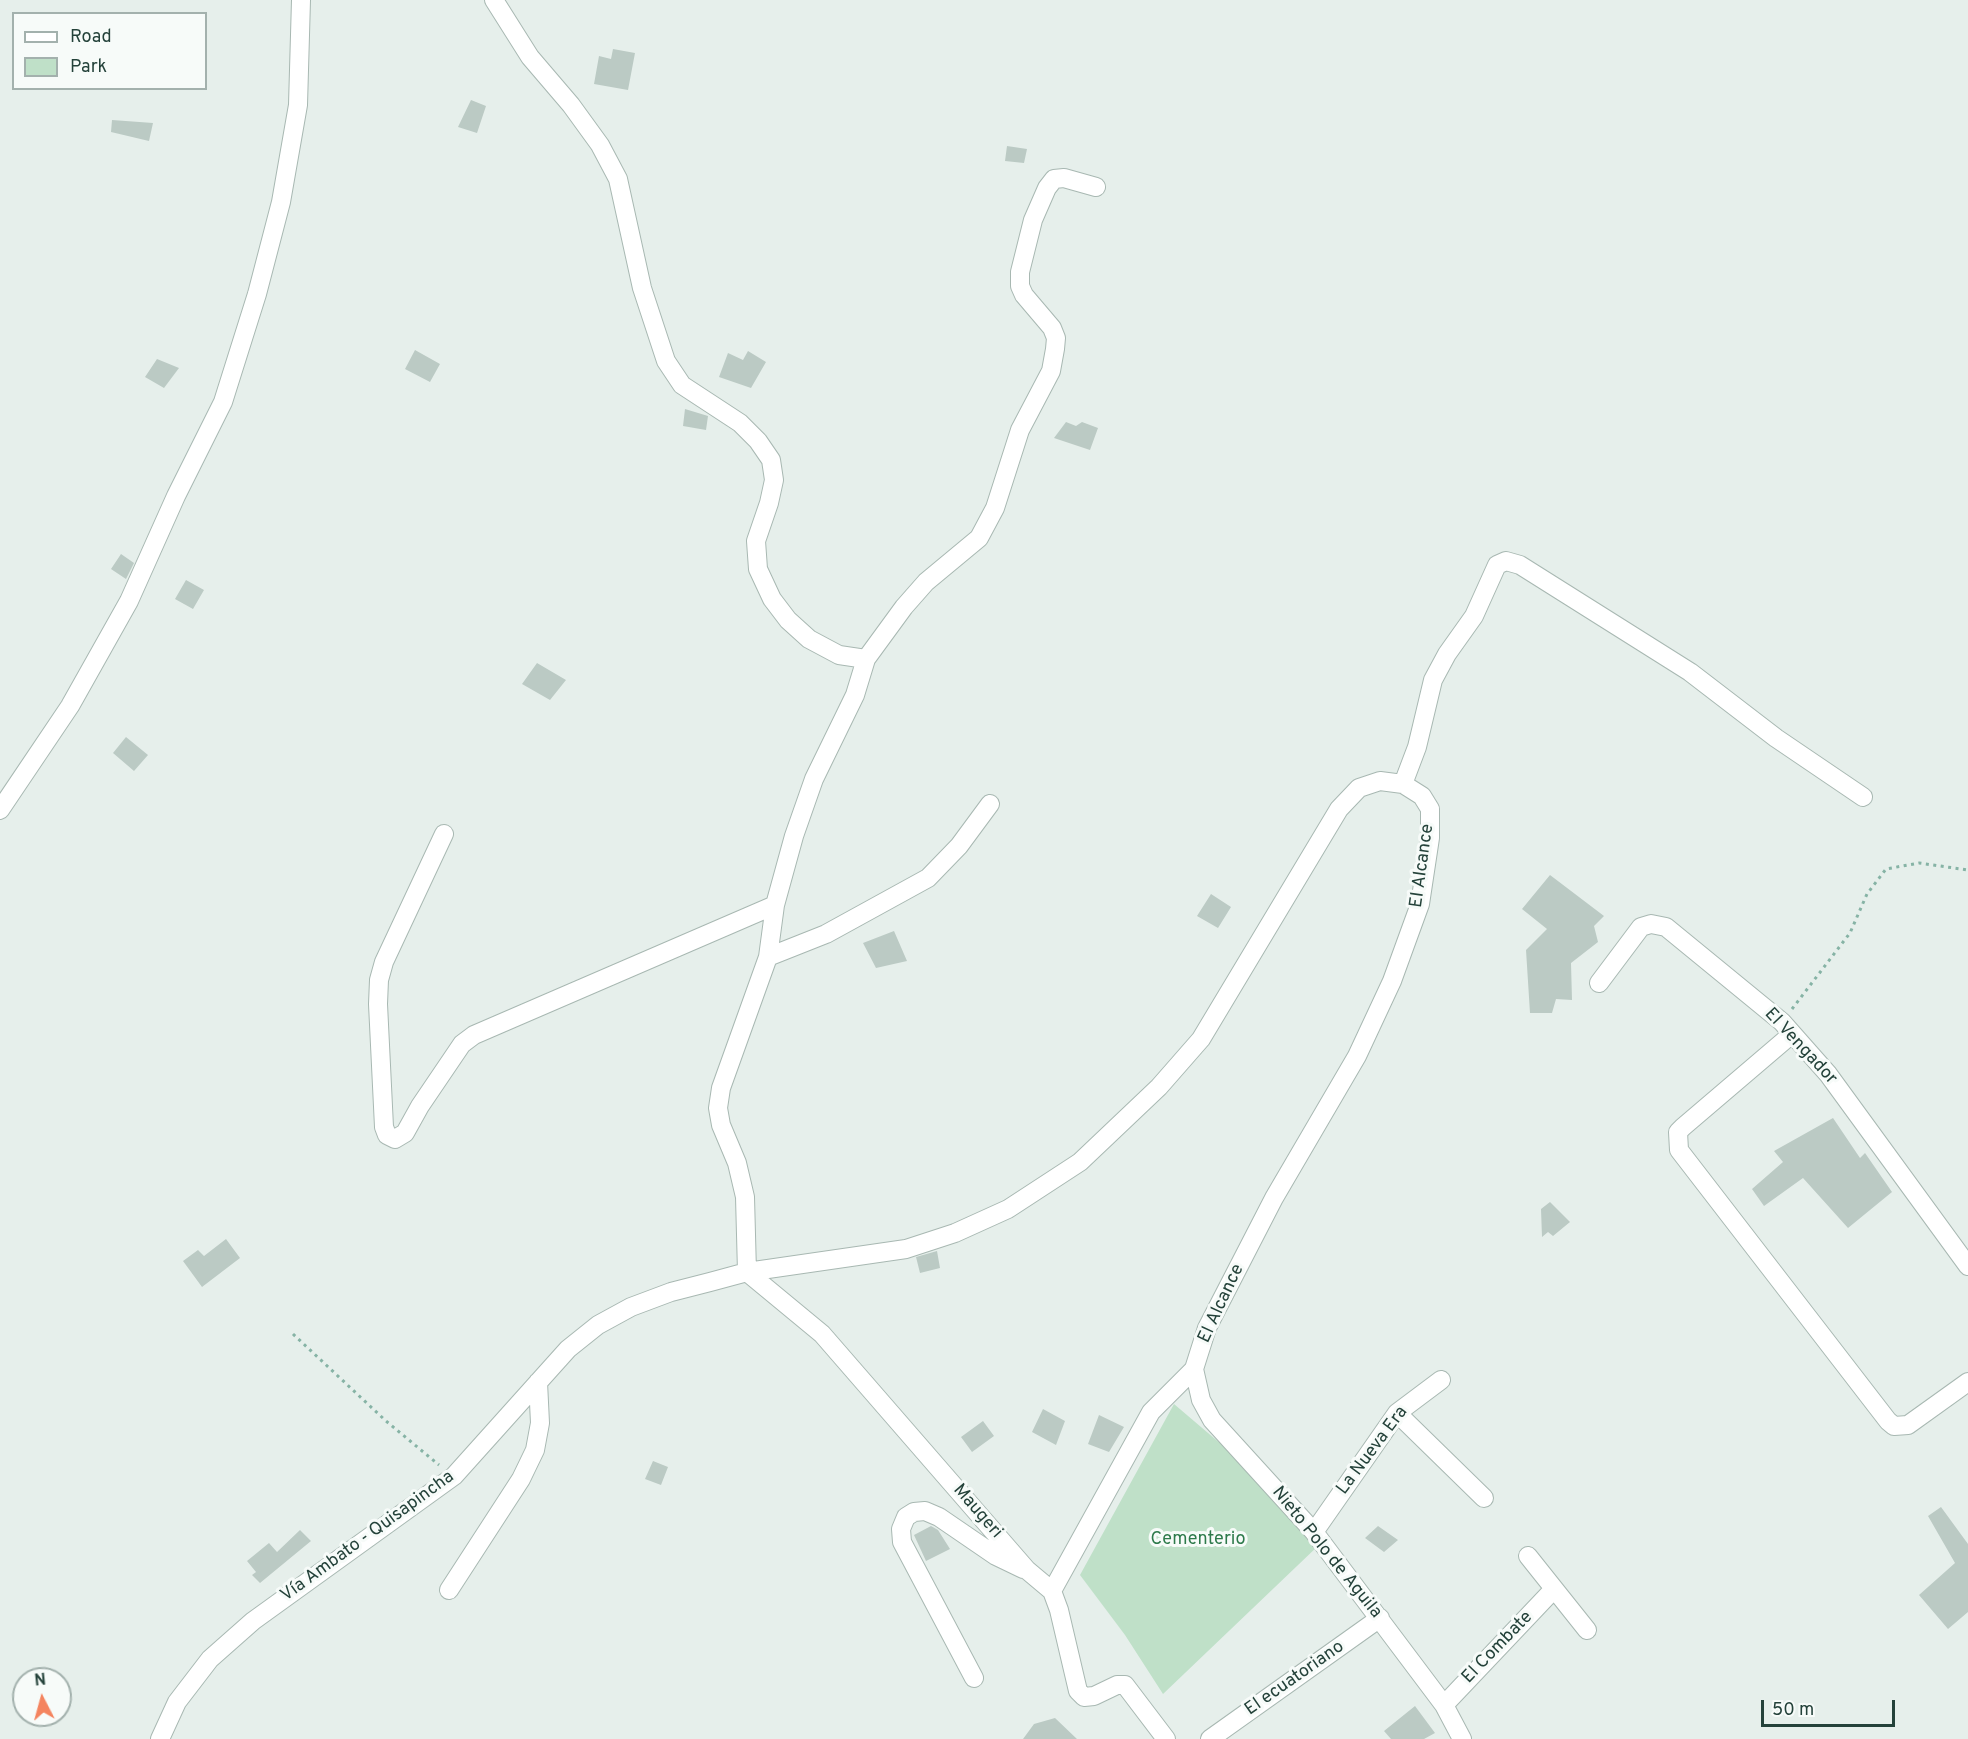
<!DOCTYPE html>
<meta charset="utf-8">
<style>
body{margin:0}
#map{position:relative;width:1968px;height:1739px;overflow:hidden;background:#e6efeb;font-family:Overpass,sans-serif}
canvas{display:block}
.legend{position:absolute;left:12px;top:12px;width:195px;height:78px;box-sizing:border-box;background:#f7fbf9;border:2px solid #a3b1ad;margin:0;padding:8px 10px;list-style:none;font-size:18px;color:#24423a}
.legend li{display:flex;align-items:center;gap:12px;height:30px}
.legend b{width:30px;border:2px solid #a3b1ad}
.north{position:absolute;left:12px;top:1667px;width:60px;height:60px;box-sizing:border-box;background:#f7fbf9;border:2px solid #a3b1ad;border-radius:50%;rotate:354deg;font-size:16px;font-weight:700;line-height:24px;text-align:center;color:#24423a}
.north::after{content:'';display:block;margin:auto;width:21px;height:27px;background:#f4845f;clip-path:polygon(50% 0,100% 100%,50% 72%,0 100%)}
.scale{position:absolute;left:1761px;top:1700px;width:134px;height:27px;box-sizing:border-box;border:3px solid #24423a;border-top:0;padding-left:8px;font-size:18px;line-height:21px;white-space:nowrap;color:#24423a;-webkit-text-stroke:4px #f7fbf9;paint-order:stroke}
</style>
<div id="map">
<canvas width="1968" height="1739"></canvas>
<ul class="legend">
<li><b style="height:8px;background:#fff"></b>Road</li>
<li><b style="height:16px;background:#bfe0c8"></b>Park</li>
</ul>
<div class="north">N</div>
<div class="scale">50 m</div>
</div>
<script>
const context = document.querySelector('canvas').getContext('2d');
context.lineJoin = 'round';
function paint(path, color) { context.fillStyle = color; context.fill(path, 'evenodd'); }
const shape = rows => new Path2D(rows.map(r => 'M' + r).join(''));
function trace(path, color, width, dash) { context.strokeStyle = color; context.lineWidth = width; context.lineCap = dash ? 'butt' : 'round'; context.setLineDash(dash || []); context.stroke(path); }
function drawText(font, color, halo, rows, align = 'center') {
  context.font = font + ' Overpass,sans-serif'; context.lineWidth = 6; context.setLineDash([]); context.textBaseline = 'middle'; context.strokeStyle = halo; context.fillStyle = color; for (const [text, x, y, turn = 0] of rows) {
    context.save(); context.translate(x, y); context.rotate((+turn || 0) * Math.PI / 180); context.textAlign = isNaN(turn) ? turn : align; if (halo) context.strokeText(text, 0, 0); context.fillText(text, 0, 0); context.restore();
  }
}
const green = shape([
 [1174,1404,1255,1473,1319,1545,1163,1694,1125,1635,1080,1575]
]);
const building = shape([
 [613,49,635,53,628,90,594,84,599,56,611,59],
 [471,100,486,106,477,133,458,127],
 [112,120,153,123,149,141,111,132],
 [1007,146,1027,149,1024,163,1005,161],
 [415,350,440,364,430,382,405,369],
 [748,351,766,362,751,388,719,377,728,353,743,360],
 [157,359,179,368,164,388,145,377],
 [685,409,708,416,706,430,683,426],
 [1066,422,1076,426,1082,422,1098,428,1090,450,1054,438],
 [121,554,134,563,126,579,111,569],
 [186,580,204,590,193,609,175,599],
 [537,663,566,680,550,700,522,684],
 [126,737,148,755,134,771,113,753],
 [1550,875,1604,916,1594,926,1598,942,1571,963,1572,1000,1556,999,1552,1013,1530,1013,1526,950,1547,929,1522,909],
 [1211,894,1231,907,1218,928,1197,916],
 [894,931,907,961,876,968,863,943],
 [1833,1118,1860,1158,1865,1153,1892,1192,1848,1228,1803,1178,1764,1206,1752,1189,1783,1162,1774,1151],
 [1550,1202,1570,1222,1553,1236,1548,1232,1542,1237,1541,1209],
 [226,1239,240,1258,202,1287,183,1261,198,1250,204,1256],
 [937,1251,940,1268,920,1273,916,1257],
 [1043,1409,1065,1421,1056,1445,1032,1432],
 [1099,1415,1124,1427,1109,1452,1088,1444],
 [983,1421,994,1436,972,1452,961,1437],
 [653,1461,668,1467,661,1485,645,1479],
 [1941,1507,1968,1544,1968,1612,1948,1629,1919,1595,1955,1563,1928,1516],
 [931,1526,938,1530,950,1549,926,1561,914,1535],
 [1378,1526,1398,1540,1384,1552,1365,1538],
 [300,1530,311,1541,260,1583,252,1575,256,1572,247,1561,269,1543,277,1552],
 [1415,1706,1435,1733,1424,1739,1391,1739,1384,1731],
 [1055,1718,1077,1739,1023,1739,1034,1724]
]);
const path = shape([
 [1792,1009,1850,933,1867,894,1886,869,1919,863,1968,870],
 [293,1334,386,1421,439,1465]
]);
const minor = shape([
 [494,0,530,57,571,105,600,145,618,179,642,288,666,361,682,385,740,423,758,441,771,460,774,480,769,503,756,541,758,569,772,599,788,620,809,639,839,655,866,659,855,695,814,779,794,836,775,905,768,957,721,1088,718,1108,721,1125,737,1163,745,1197,747,1272],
 [866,659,904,607,926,582,979,538,995,508,1020,430,1051,371,1055,349,1056,338,1052,328,1024,295,1020,286,1020,272,1033,220,1047,188,1054,179,1064,178,1096,187],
 [1403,784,1417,747,1433,680,1447,654,1474,616,1497,565,1506,561,1520,565,1690,672,1776,738,1863,797],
 [0,810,70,706,129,601,176,496,223,402,257,294,281,202,298,105,301,0],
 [444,834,384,962,379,980,378,1004,384,1127,387,1135,395,1139,405,1133,420,1106,462,1044,474,1035,775,905],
 [768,957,826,934,928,878,959,846,990,804],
 [1599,983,1641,927,1651,924,1666,927,1782,1022,1828,1074,1968,1266],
 [1792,1034,1683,1127,1678,1132,1679,1150,1888,1421,1894,1426,1908,1425,1968,1382],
 [747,1272,822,1334,1027,1570,1052,1591,1059,1610,1078,1691,1084,1697,1094,1696,1117,1685,1125,1685,1166,1739],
 [1194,1369,1201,1400,1212,1420,1314,1532,1444,1705,1462,1739],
 [1397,1413,1484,1498],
 [1314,1532,1397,1413,1441,1380],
 [1528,1556,1587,1630],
 [449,1590,521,1479,535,1450,540,1423,538,1382],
 [974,1678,902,1542,901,1529,906,1517,914,1512,925,1511,939,1517,996,1556,1023,1569],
 [1444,1705,1553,1590],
 [160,1739,177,1702,210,1659,253,1621,454,1476,568,1349,598,1325,631,1307,671,1292,710,1282,747,1272,906,1249,955,1233,1008,1209,1080,1162,1159,1087,1201,1039,1339,809,1359,788,1380,781,1403,784,1422,796,1430,809,1430,838,1420,904,1392,981,1357,1056,1274,1198,1207,1328,1194,1369,1151,1412,1052,1591],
 [1210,1739,1380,1618]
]);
const streetNames = [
 ["El Alcance",1423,866,-82],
 ["El Vengador",1800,1047,47],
 ["El Alcance",1222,1304,-65],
 ["La Nueva Era",1373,1451,-53],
 ["Maugeri",977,1512,49],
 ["Vía Ambato - Quisapincha",368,1537,-36],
 ["Nieto Polo de Aguila",1326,1553,51],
 ["El Combate",1498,1648,-46],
 ["El ecuatoriano",1295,1679,-35]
];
const parkNames = [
 ["Cementerio",1198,1540]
];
paint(green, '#bfe0c8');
paint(building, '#bbcac4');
trace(minor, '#a8b8b2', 20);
trace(path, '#86b3a5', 3, [3, 4.5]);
trace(minor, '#fff', 18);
drawText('18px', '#24423a', '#f7fbf9', streetNames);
drawText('18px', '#2d7a4b', '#f7fbf9', parkNames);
</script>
